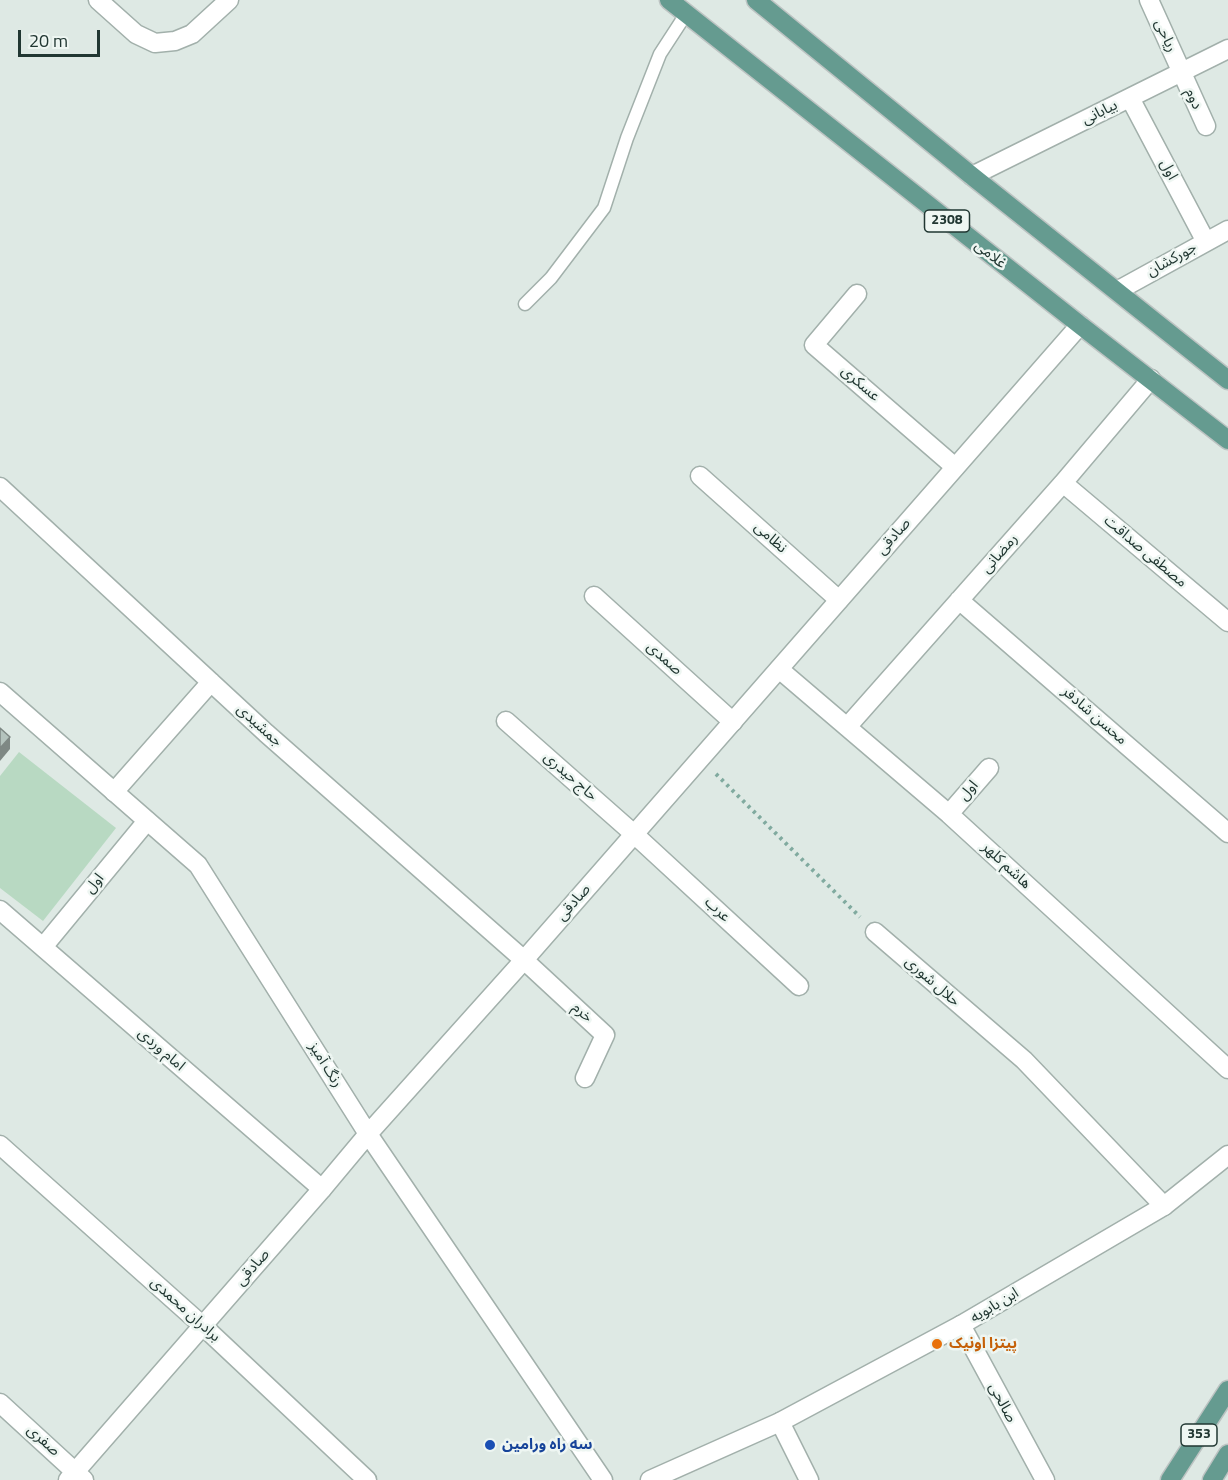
<!DOCTYPE html>
<meta charset="utf-8">
<style>
body{margin:0}
#map{position:relative;width:1228px;height:1480px;overflow:hidden;background:#dee9e4;font-family:"Titillium Web",sans-serif}
canvas{display:block}
.scale{position:absolute;left:18px;top:30px;width:82px;height:27px;box-sizing:border-box;border:3px solid #213732;border-top:0;padding-left:8px;font-size:18px;line-height:21px;white-space:nowrap;color:#213732;-webkit-text-stroke:4px #eef6f2;paint-order:stroke}
</style>
<div id="map">
<canvas width="1228" height="1480"></canvas>
<div class="scale">20 m</div>
</div>
<script>
const context = document.querySelector('canvas').getContext('2d');
context.lineJoin = 'round';
function paint(path, color) { context.fillStyle = color; context.fill(path, 'evenodd'); }
const shape = rows => new Path2D(rows.map(r => 'M' + r).join(''));
function trace(path, color, width, dash) { context.strokeStyle = color; context.lineWidth = width; context.lineCap = dash ? 'butt' : 'round'; context.setLineDash(dash || []); context.stroke(path); }
function drawText(font, color, halo, rows, align = 'center') {
  context.font = font + ' "Titillium Web","Noto Sans Arabic",sans-serif'; context.lineWidth = 5; context.setLineDash([]); context.textBaseline = 'middle'; context.strokeStyle = halo; context.fillStyle = color; for (const [text, x, y, turn = 0] of rows) {
    context.save(); context.translate(x, y); context.rotate((+turn || 0) * Math.PI / 180); context.textAlign = isNaN(turn) ? turn : align; if (halo) context.strokeText(text, 0, 0); context.fillText(text, 0, 0); context.restore();
  }
}
const green = shape([
 [19,752,116,828,43,921,0,888,0,776]
]);
const path = shape([
 [716,774,860,917]
]);
const service = shape([
 [525,304,551,278,604,208,627,138,660,54,686,14]
]);
const minor = shape([
 [98,0,136,34,155,43,175,41,192,34,229,0],
 [1149,0,1206,126],
 [1130,98,1206,242],
 [972,176,1228,49],
 [1117,291,1228,230],
 [857,294,814,345,955,467],
 [700,476,839,600],
 [1063,483,1228,622],
 [0,487,266,733,524,960,605,1035,585,1078],
 [594,596,733,722],
 [959,600,1228,833],
 [779,669,949,814,1228,1069],
 [506,721,634,834,799,986],
 [847,727,1063,483,1151,379],
 [114,792,211,682],
 [949,814,989,768],
 [0,910,322,1189],
 [875,932,1024,1060,1164,1206],
 [43,947,147,821],
 [0,1145,203,1326,367,1480],
 [961,1325,1045,1480],
 [0,1403,84,1480],
 [780,1422,809,1480]
]);
const tertiary = shape([
 [0,692,198,865,368,1134,603,1480],
 [68,1480,322,1189,368,1134,524,960,1080,325],
 [650,1480,780,1422,961,1325,1164,1206,1228,1155]
]);
const primary = shape([
 [669,0,1080,325,1228,440],
 [756,0,972,176,1228,380],
 [1170,1480,1228,1390],
 [1212,1480,1228,1454]
]);
const shadedWall = shape([
 [10,737,10,749,0,761,0,748]
]);
const building = shape([
 [0,728,10,737,0,748,0,728]
]);
const markers = [
 [937,1344,6,"#e8710a"],
 [490,1445,6,"#1a4fb4"]
];
const shields = [
 [947,221,45],
 [1199,1435,36]
];
const shieldNames = [
 ["2308",947,221],
 ["353",1199,1435]
];
const streetNames = [
 ["ریاحی",1165,36,66],
 ["دوم",1193,99,65],
 ["بیابانی",1100,113,-26],
 ["اول",1168,170,62],
 ["غلامی",990,255,38],
 ["جورکشان",1172,260,-29],
 ["عسکری",860,384,41],
 ["صادقی",894,537,-49],
 ["نظامی",770,538,42],
 ["مصطفی صداقت",1145,552,40],
 ["رمضانی",1000,554,-49],
 ["صمدی",664,659,42],
 ["محسن شادفر",1094,716,41],
 ["جمشیدی",259,726,42],
 ["حاج حیدری",570,777,41],
 ["اول",969,791,-49],
 ["هاشم کلهر",1006,866,43],
 ["اول",95,884,-51],
 ["صادقی",574,903,-49],
 ["عرب",717,910,43],
 ["حلال شوری",932,982,41],
 ["خرم",582,1013,42],
 ["امام وردی",161,1050,41],
 ["رنگ آمیز",325,1065,58],
 ["صادقی",253,1268,-49],
 ["ابن بابویه",995,1306,-31],
 ["برادران محمدی",185,1310,42],
 ["صالحی",1002,1403,62],
 ["صفری",43,1441,42]
];
const foodNames = [
 ["پیتزا اونیک",949,1344]
];
const transitNames = [
 ["سه راه ورامین",502,1445]
];
paint(green, '#b8d9c2');
trace(service, '#a2b0ab', 15);
trace(minor, '#a2b0ab', 21);
trace(tertiary, '#a2b0ab', 21);
trace(primary, '#bcc3c2', 21);
trace(path, '#80aa9f', 4, [3, 4.5]);
trace(service, '#fff', 12);
trace(minor, '#fff', 18);
trace(tertiary, '#fff', 18);
trace(primary, '#659b90', 18);
paint(shadedWall, '#7e8884');
paint(building, '#b4c3bd');
trace(building, '#7e8884', 1.5);
for (const [x, y, r, color] of markers) { const dot = new Path2D(); dot.arc(x, y, r, 0, 2 * Math.PI); context.fillStyle = color; context.fill(dot); trace(dot, '#eef6f2', 2); }
for (const [x, y, w] of shields) { const box = new Path2D(); box.roundRect(x - w / 2, y - 11, w, 22, 4.5); context.fillStyle = '#eef6f2'; context.fill(box); trace(box, '#213732', 1.5); }
drawText('bold 14px', '#213732', null, shieldNames);
drawText('15px', '#213732', '#eef6f2', streetNames);
drawText('bold 15px', '#c56008', '#eef6f2', foodNames, 'left');
drawText('bold 15px', '#164399', '#eef6f2', transitNames, 'left');
</script>
